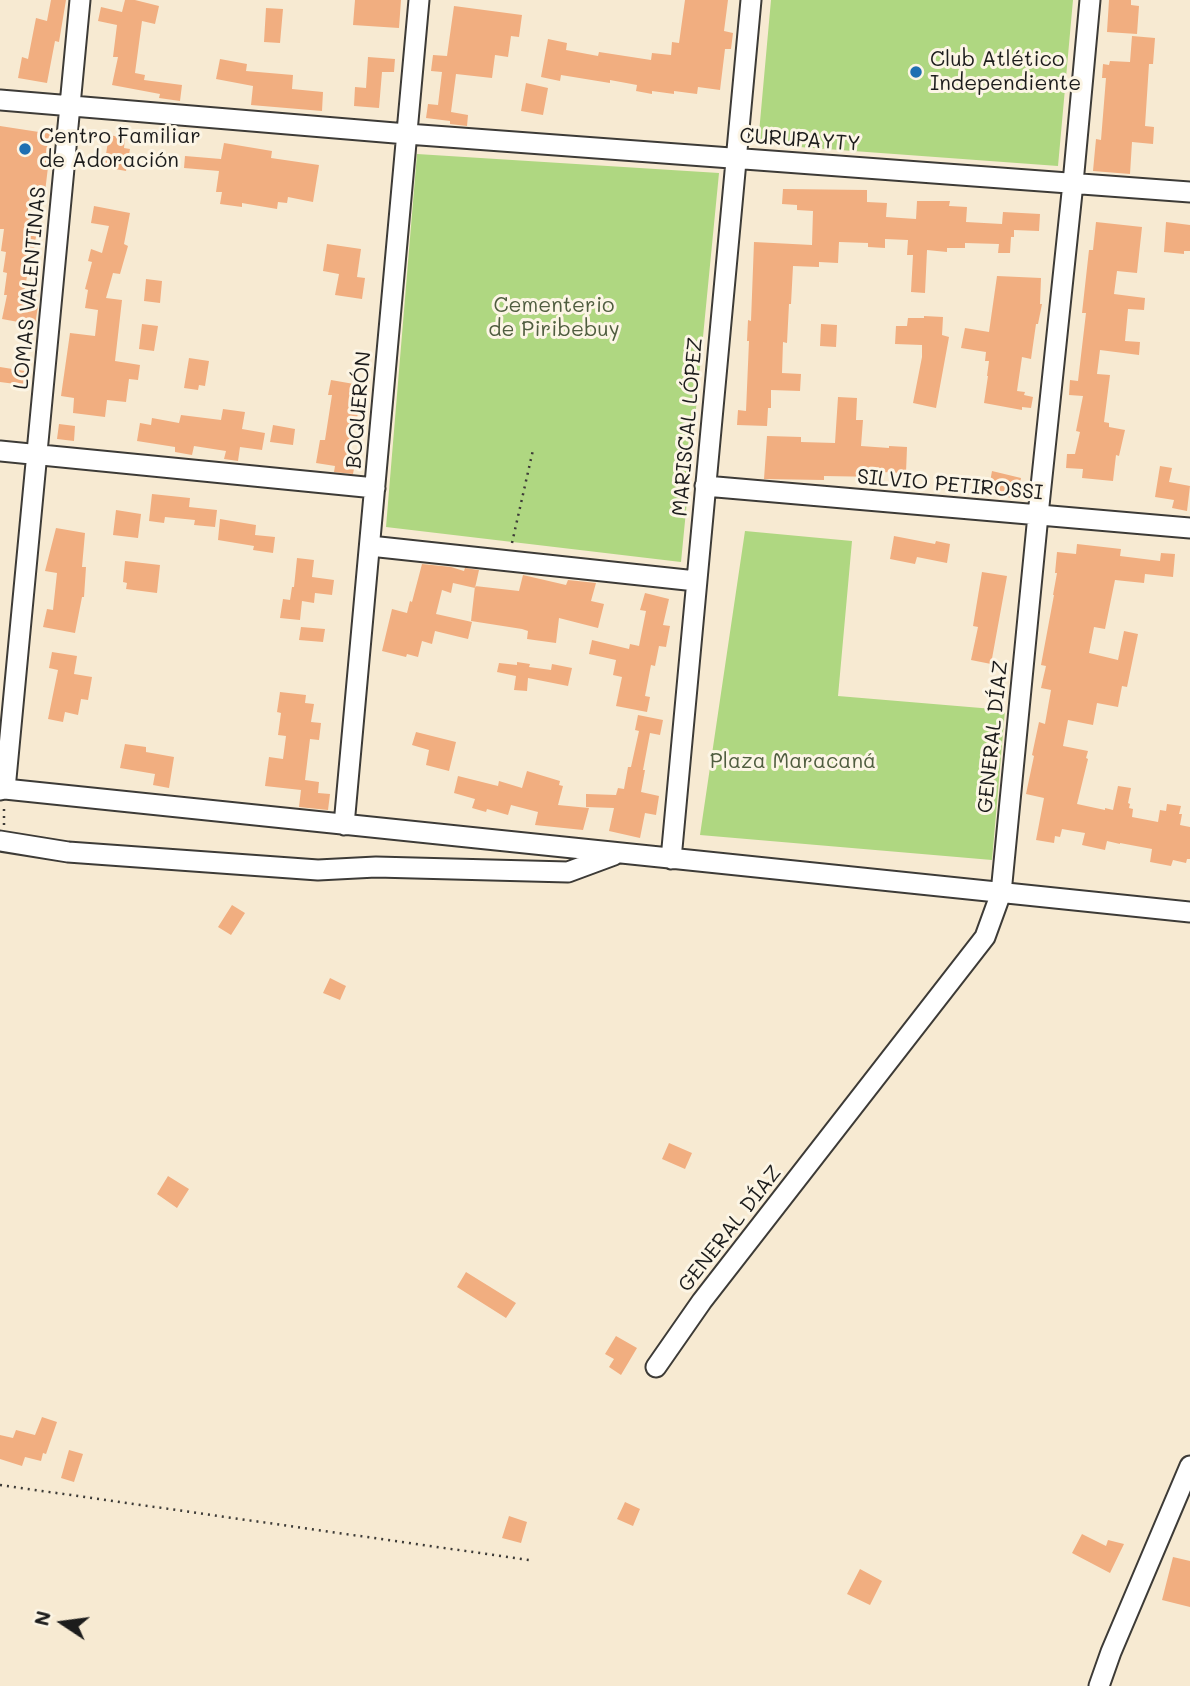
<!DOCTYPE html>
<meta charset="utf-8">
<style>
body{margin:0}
#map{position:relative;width:1190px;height:1686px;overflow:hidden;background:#f7ead2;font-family:Mali,sans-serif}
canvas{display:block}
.north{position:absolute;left:28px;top:1588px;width:70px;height:70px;-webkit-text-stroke:5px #fcf5e5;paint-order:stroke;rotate:283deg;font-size:19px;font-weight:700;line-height:28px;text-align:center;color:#1c1c1c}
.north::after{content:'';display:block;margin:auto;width:24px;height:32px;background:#1c1c1c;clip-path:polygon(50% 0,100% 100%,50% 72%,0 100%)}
</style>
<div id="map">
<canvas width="1190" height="1686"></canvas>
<div class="north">N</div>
</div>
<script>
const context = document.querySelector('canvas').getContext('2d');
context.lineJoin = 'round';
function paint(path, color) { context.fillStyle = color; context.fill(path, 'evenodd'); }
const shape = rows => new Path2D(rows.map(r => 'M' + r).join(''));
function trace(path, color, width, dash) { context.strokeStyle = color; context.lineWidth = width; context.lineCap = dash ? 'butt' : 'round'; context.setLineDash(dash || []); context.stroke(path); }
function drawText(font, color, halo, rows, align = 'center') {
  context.font = font + ' Mali,sans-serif'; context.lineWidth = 6; context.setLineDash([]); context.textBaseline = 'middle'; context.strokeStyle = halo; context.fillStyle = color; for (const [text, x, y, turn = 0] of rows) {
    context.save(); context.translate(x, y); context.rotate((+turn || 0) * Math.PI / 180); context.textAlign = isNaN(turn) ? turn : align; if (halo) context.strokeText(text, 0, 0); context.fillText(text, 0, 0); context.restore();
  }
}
const green = shape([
 [771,0,1073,0,1058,166,758,144],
 [417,154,719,173,681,562,386,527],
 [745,531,852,541,838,696,1005,710,992,860,700,835]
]);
const building = shape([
 [51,0,66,0,59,42,55,41,47,83,18,78,22,57,28,59,36,18,47,21],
 [125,0,135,0,159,6,155,24,142,21,135,73,145,75,144,80,182,85,180,101,159,98,160,94,112,85,118,57,113,57,117,25,98,21,101,7,122,12],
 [355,0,401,0,399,28,353,25],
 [685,0,728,0,724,31,733,33,731,49,725,49,720,90,698,87,697,94,674,91,674,94,652,91,652,94,636,91,637,85,610,80,610,83,561,75,560,81,541,77,548,39,567,43,566,50,598,56,599,52,651,60,652,53,671,55,672,42,679,43],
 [1109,0,1131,0,1131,5,1139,6,1137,34,1107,32],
 [454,6,522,15,519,37,511,36,508,57,495,55,492,78,456,74,451,112,468,115,467,126,450,124,450,121,426,118,428,104,438,105,442,72,431,71,433,55,447,56],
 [266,8,283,9,280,43,264,42],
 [1132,36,1155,38,1153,64,1149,64,1145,126,1154,127,1153,144,1132,142,1130,174,1093,171,1096,139,1101,140,1106,78,1102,78,1103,64,1109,65,1110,61,1130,62],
 [368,57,395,59,394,72,382,72,379,108,354,106,355,87,366,88],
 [220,59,247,64,246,71,293,75,292,89,323,92,322,111,251,105,253,86,216,79],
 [526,83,548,88,543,115,521,111],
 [0,126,52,134,45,192,31,190,27,214,39,216,33,257,38,258,36,277,27,276,23,303,38,306,35,325,2,319,7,295,4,295,7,273,3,272,6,252,1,251,4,229,0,229],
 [109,135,125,138,124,148,130,149,126,171,104,167],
 [224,143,272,151,271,158,319,165,313,202,288,197,287,203,278,202,277,209,242,203,242,207,220,204,222,192,216,192,219,171,184,168,185,156,221,159],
 [783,189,867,190,867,202,887,203,886,217,916,219,917,201,950,201,949,206,967,207,966,222,1002,224,1003,212,1040,214,1039,231,1014,230,1014,237,1011,237,1010,253,998,253,999,244,965,243,965,248,947,248,947,252,927,250,925,293,911,292,913,255,907,255,908,240,885,239,885,248,868,247,868,243,839,242,838,263,819,262,819,267,793,266,791,304,789,304,787,343,783,342,782,373,801,374,800,391,771,390,771,408,768,408,767,426,737,425,738,410,746,411,749,341,747,341,748,320,751,321,754,242,812,245,813,211,797,210,797,205,782,204],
 [94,206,130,213,124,244,128,246,120,274,113,273,106,298,122,300,115,361,140,365,138,380,129,379,126,402,107,400,105,417,73,413,74,398,61,396,70,333,95,336,98,310,85,308,88,290,85,289,92,262,88,261,91,249,102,253,109,226,91,223],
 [1096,222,1142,227,1137,273,1117,271,1114,294,1145,298,1144,310,1128,309,1125,341,1140,342,1139,355,1100,350,1097,374,1110,375,1104,422,1109,423,1109,427,1125,430,1119,456,1116,455,1113,481,1082,478,1083,469,1066,468,1067,454,1075,454,1080,432,1076,431,1083,396,1069,395,1070,380,1078,381,1086,313,1082,313,1089,250,1093,250],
 [1166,222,1190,225,1190,251,1184,251,1184,254,1164,252],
 [327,244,361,249,357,277,365,278,362,299,335,295,339,274,323,271],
 [997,276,1041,278,1040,304,1042,304,1038,324,1036,324,1031,359,1022,357,1017,391,1025,392,1024,395,1033,397,1031,408,1022,407,1022,410,984,403,988,376,987,376,989,361,985,361,986,352,961,348,965,328,989,332],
 [146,279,162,281,160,303,144,301],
 [924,316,943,317,942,335,949,337,936,408,913,403,922,357,922,345,895,344,896,326,907,326,908,318,924,318],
 [142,324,158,326,154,351,139,349],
 [821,324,837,325,836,347,820,346],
 [189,358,209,361,205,386,199,385,198,390,184,388],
 [0,367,25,371,23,385,0,382],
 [331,380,354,384,353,387,361,389,356,427,353,427,349,451,357,452,353,474,334,472,335,466,316,463,320,440,325,440,332,395,328,395],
 [838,397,857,398,856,420,863,420,861,446,889,448,889,446,907,447,906,473,880,472,880,477,824,476,824,480,764,479,767,436,801,437,801,442,835,443],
 [223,409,245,412,242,429,265,433,262,450,240,447,238,461,224,459,226,451,194,446,192,455,175,452,175,447,137,441,140,423,151,425,152,418,179,423,181,415,221,420],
 [59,424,75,426,74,441,57,439],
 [273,425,295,429,293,445,270,442],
 [1160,466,1172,468,1169,482,1190,486,1187,511,1172,508,1174,500,1155,497],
 [992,471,1021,478,1017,499,988,493],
 [152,494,190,498,189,507,217,510,215,527,194,525,195,520,165,517,164,523,149,521],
 [116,510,141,514,138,538,113,535],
 [220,519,256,525,255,535,275,537,273,553,253,550,254,546,218,540],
 [56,528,85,533,82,567,86,567,84,597,82,597,75,633,43,627,47,609,53,610,57,573,45,571],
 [894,536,935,544,936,541,950,544,947,563,917,557,915,564,890,559],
 [1077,544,1121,549,1120,556,1160,561,1161,553,1175,554,1173,577,1145,574,1144,583,1115,580,1105,629,1094,627,1089,653,1118,660,1124,631,1138,634,1127,687,1122,686,1118,707,1097,703,1093,725,1068,720,1063,746,1088,751,1086,758,1088,759,1077,804,1105,810,1105,808,1113,810,1118,786,1131,788,1128,803,1130,804,1129,808,1133,809,1132,817,1158,822,1160,810,1166,811,1167,804,1181,806,1179,814,1182,814,1180,825,1190,827,1190,859,1187,859,1186,863,1173,860,1171,866,1150,862,1152,849,1120,843,1120,844,1107,841,1105,850,1082,845,1085,833,1062,829,1060,837,1055,836,1054,843,1036,840,1044,798,1026,794,1034,756,1032,755,1039,722,1045,724,1051,690,1041,688,1046,666,1041,665,1054,595,1053,595,1057,573,1055,573,1057,552,1076,554],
 [297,558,314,560,312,577,334,580,332,595,315,593,314,603,302,601,300,620,280,618,283,599,290,600,292,587,294,587],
 [125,561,160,565,157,593,126,589,127,583,123,582],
 [422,564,451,567,464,571,465,568,479,570,475,588,453,583,451,593,442,590,436,614,472,622,468,639,435,631,432,644,422,641,418,657,407,654,406,657,382,651,392,609,407,613,410,601,412,602],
 [982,572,1007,576,991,664,971,660,978,627,973,626],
 [523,575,566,585,568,580,596,583,591,601,604,604,598,628,559,618,556,643,527,639,528,631,522,629,471,621,475,586,519,591],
 [645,593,669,599,663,625,670,626,666,647,659,646,655,666,651,665,645,696,650,697,647,712,616,706,622,677,613,675,616,660,589,654,592,640,629,649,630,644,639,646,646,611,640,610],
 [301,627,325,629,323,642,299,640],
 [52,652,77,656,74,674,92,677,88,700,81,699,78,715,65,712,63,722,48,719,58,670,49,668],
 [517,662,530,664,529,667,551,670,552,664,572,668,568,686,528,678,527,691,514,690,516,676,497,672,499,663,517,665],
 [280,692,306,695,305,703,314,704,311,722,321,723,319,740,310,739,305,780,319,782,318,793,330,794,328,810,299,807,301,790,265,786,269,757,283,759,286,736,278,735,281,713,277,712],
 [638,715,663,720,660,735,650,733,643,770,645,770,641,792,659,796,656,815,645,813,640,838,609,831,614,808,586,807,586,794,616,795,618,788,624,789,628,767,631,767,639,731,635,730],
 [416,732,456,742,449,771,426,765,429,750,412,745],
 [125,744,146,747,146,752,174,757,169,788,153,785,155,774,120,768],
 [527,771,560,781,559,785,563,786,558,805,589,808,583,830,535,825,538,812,511,805,508,815,487,809,486,812,472,808,475,799,454,793,458,776,498,786,499,781,522,788],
 [232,905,245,913,231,935,218,927],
 [330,978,346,986,340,1000,323,993],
 [669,1143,692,1153,685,1169,662,1159],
 [168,1176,189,1189,177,1208,157,1194],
 [466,1272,516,1303,506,1318,457,1287],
 [616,1336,637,1348,621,1375,609,1367,614,1359,605,1354],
 [42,1417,57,1422,46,1454,43,1453,41,1461,25,1457,22,1466,0,1459,0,1435,13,1438,16,1430,35,1435],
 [69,1450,83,1454,74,1482,61,1478],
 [625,1502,640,1509,633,1526,617,1519],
 [509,1516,527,1522,521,1543,502,1538],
 [1082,1534,1106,1546,1108,1540,1124,1544,1110,1573,1072,1553],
 [1173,1557,1190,1561,1190,1607,1162,1600],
 [860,1569,882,1581,870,1605,847,1594]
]);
const path = shape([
 [512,543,533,450],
 [4,825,4,807],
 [0,1485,529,1560]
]);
const minor = shape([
 [0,100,407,134,1190,192],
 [0,451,375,488],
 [705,486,1190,528],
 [370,546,696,581],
 [5,789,80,0],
 [0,790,5,789,1190,912],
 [344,825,419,0],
 [0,841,68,852,318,870,376,867,568,872,614,855],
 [671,859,751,0],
 [656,1367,702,1301,985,937,1001,893,1038,515,1073,183,1090,0],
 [1099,1686,1111,1652,1190,1466]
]);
const markers = [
 [916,72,7,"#1f6fb2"],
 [25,149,7,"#1f6fb2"]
];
const poiNames = [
 ["Club Atlético",930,60],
 ["Independiente",930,84],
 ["Centro Familiar",39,137],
 ["de Adoración",39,161]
];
const streetNames = [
 ["CURUPAYTY",800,140,4],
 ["LOMAS VALENTINAS",30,288,-85],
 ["BOQUERÓN",359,410,-85],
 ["MARISCAL LÓPEZ",688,427,-85],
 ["SILVIO PETIROSSI",950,485,5],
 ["GENERAL DÍAZ",993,737,-84],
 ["GENERAL DÍAZ",730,1229,-52]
];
const parkNames = [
 ["Cementerio",554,306],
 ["de Piribebuy",554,330],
 ["Plaza Maracaná",793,762]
];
paint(green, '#afd781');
paint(building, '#f1ae80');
trace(minor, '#3d3b37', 23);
trace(path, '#3d3b37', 2.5, [2, 5]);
trace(minor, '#fff', 19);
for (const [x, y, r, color] of markers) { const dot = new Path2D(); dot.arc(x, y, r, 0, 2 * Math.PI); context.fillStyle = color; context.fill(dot); trace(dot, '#fcf5e5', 2.5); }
drawText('21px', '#1c1c1c', '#fcf5e5', poiNames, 'left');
drawText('21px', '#1c1c1c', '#fcf5e5', streetNames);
drawText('21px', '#4f5d3f', '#fcf5e5', parkNames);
</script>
